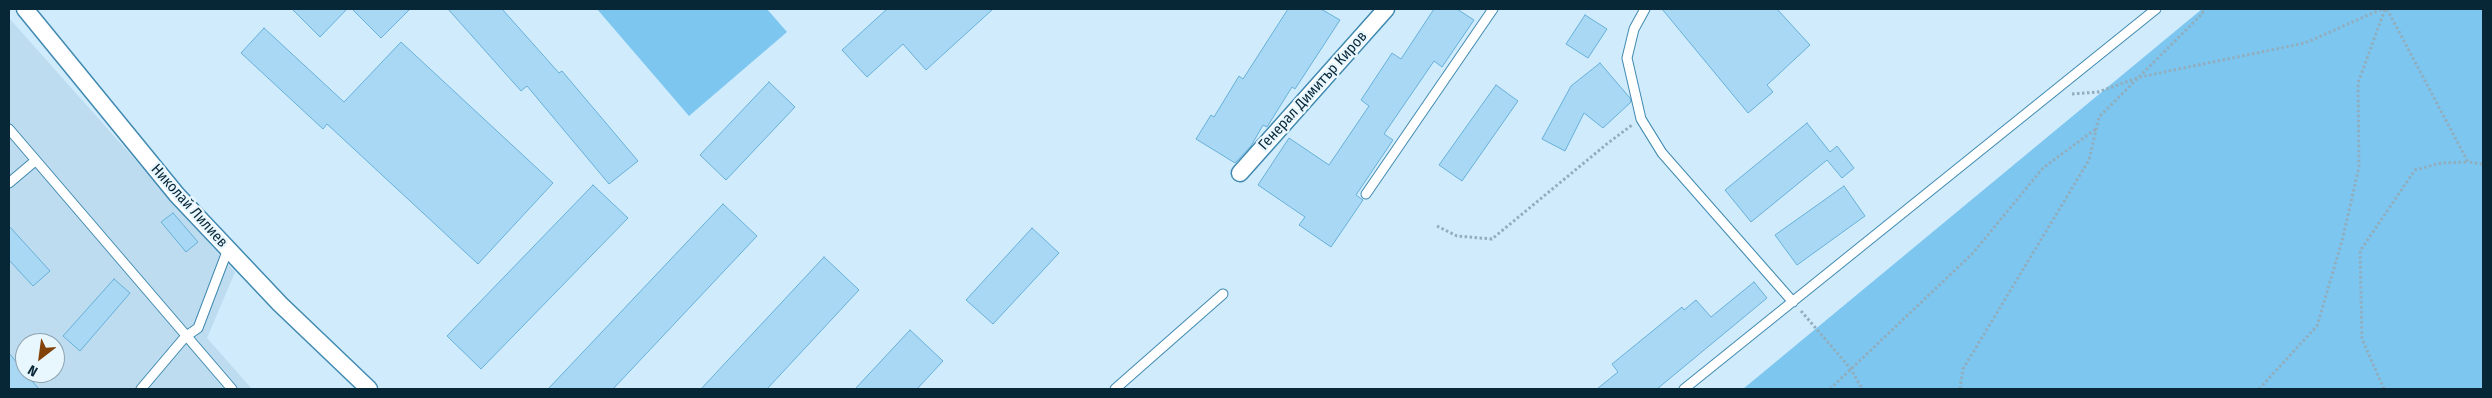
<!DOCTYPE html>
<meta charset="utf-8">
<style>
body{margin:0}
#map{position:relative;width:2492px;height:398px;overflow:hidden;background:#cfebfc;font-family:"Fira Sans Condensed",sans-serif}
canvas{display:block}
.frame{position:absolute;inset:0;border:10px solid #072737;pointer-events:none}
.north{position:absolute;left:15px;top:333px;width:50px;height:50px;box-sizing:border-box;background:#e8f6fe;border:1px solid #8ea3ae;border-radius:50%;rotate:210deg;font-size:14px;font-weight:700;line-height:20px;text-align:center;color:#072737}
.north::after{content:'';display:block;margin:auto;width:18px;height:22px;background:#824309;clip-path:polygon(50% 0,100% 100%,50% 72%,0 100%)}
</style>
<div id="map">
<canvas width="2492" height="398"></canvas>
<div class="frame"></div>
<div class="north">N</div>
</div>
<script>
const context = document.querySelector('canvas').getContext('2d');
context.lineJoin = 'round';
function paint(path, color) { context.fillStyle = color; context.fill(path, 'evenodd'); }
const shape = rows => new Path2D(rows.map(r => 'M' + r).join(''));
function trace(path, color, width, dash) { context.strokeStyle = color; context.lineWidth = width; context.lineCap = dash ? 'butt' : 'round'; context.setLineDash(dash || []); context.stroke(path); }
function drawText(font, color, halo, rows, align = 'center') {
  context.font = font + ' "Fira Sans Condensed",sans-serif'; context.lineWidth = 4.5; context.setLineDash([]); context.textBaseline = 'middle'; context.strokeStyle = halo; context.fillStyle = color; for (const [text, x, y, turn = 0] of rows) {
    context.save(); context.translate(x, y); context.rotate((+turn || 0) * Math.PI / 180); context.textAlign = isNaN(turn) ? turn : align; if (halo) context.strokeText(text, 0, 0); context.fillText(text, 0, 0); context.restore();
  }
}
const built = shape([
 [9,18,235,272,207,338,252,389,9,389],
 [25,343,55,343,55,373,25,373]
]);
const green = shape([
 [597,9,767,9,787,32,689,116],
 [2202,9,2483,9,2483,389,1743,389]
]);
const building = shape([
 [292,9,347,9,320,37,292,9],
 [352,9,410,9,381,38,352,9],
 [448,9,502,9,559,73,562,71,638,161,609,184,527,86,521,91,448,9],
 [887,9,993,9,926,70,903,44,867,77,842,50,887,9],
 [1288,9,1321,9,1340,20,1295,89,1292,87,1267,127,1263,125,1251,146,1235,163,1196,139,1211,115,1214,117,1239,76,1243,79,1288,9],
 [1434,9,1457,9,1474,20,1442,67,1434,61,1384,134,1393,140,1356,195,1363,200,1331,247,1299,225,1305,217,1258,185,1289,138,1329,165,1369,106,1361,100,1392,53,1401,59,1434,9],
 [1662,9,1777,9,1810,45,1767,85,1773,92,1748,113,1662,9],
 [1585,15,1607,29,1588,58,1566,44,1585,15],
 [264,28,344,102,401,42,553,183,478,264,327,124,323,129,241,53,264,28],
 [1600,63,1630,98,1631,102,1603,128,1584,113,1565,151,1542,139,1571,86,1600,63],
 [769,82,795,107,726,180,700,155,769,82],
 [1496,85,1518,101,1462,181,1439,165,1496,85],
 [1807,123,1830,152,1837,146,1854,168,1842,178,1827,160,1751,222,1725,190,1807,123],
 [593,185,628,218,481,369,447,336,593,185],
 [1844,186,1865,216,1797,265,1775,235,1844,186],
 [723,204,757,236,613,389,548,389,723,204],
 [173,213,198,242,186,252,161,222,173,213],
 [9,226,50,271,33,286,9,260,9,226],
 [1032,228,1059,253,993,324,966,300,1032,228],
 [824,257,859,290,767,389,701,389,824,257],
 [114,279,130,293,80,351,63,336,114,279],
 [1754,282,1767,298,1657,389,1597,389,1618,372,1612,364,1682,307,1684,310,1696,300,1711,317,1754,282],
 [910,330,943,361,917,389,855,389,910,330],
 [9,353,25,373,39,389,9,389,9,353]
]);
const path = shape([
 [2387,9,2468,162,2483,164],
 [2072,94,2098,92,2140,77,2305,43,2382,9],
 [1437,226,1457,236,1492,239,1608,143,1632,125],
 [1801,311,1851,369,1862,389],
 [1830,389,1973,253,2043,168,2097,128],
 [1960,389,1963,369,2089,160,2099,117,2203,13,2201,9],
 [2259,389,2317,326,2342,241,2359,167,2358,83,2385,9],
 [2384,389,2362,339,2360,251,2415,170,2441,163,2468,162]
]);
const lane = shape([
 [1645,9,1634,29,1627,58,1641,119,1662,153,1793,302],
 [9,129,232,389],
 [9,183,35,161],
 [1366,194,1493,9],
 [141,389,185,337,198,328,228,249],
 [1115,389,1223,294],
 [1684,389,2156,9]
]);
const street = shape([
 [25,9,177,195,280,304,369,389],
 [1240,173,1386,9]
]);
const streetNames = [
 ["Генерал Димитър Киров",1313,91,-48],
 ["Николай Лилиев",189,206,48]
];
paint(built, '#bddcef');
paint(green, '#7dc6f0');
paint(building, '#a8d8f4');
trace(building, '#67b0d9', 1);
trace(lane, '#408ab1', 11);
trace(street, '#408ab1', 19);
trace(path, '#91aebe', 3, [2.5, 2.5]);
trace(lane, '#fff', 9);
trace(street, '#fff', 16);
drawText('15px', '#072737', '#e8f6fe', streetNames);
</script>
